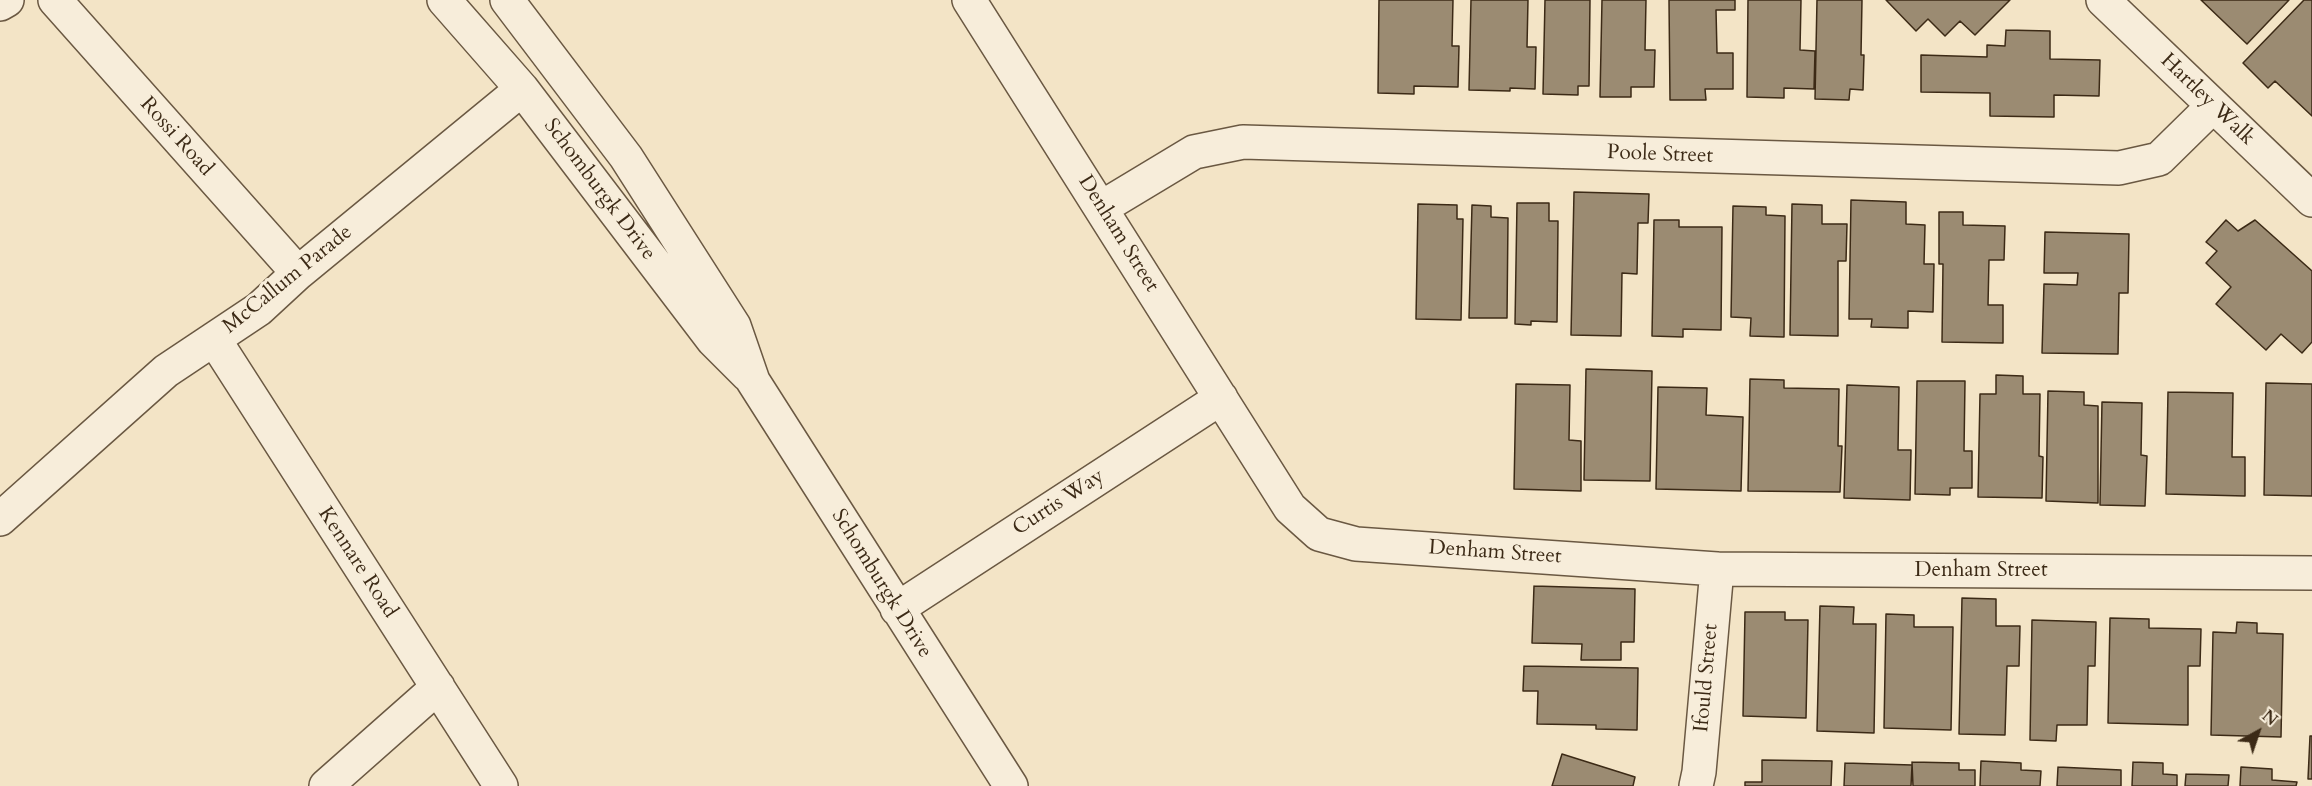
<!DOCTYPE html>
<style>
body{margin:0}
#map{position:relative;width:2312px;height:786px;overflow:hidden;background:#f3e4c6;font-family:Cardo,serif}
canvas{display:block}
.north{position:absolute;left:2228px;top:702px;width:60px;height:60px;-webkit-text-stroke:4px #f7edda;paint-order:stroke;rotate:40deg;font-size:16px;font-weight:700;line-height:24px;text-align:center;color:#3c2a16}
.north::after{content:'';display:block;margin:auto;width:21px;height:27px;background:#3c2a16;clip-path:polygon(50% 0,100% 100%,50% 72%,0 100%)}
</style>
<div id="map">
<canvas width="2312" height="786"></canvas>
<div class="north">N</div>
</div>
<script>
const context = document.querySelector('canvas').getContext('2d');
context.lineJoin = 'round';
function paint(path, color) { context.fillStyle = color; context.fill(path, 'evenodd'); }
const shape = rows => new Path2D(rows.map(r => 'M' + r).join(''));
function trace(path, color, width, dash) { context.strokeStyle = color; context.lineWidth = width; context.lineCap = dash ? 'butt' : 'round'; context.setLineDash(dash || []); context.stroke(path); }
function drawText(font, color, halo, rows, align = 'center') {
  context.font = font + ' Cardo,serif'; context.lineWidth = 6; context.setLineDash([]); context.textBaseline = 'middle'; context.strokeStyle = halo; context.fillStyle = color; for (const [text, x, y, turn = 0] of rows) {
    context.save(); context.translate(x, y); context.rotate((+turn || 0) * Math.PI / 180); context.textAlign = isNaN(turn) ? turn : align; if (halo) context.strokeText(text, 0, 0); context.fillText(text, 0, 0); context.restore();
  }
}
const building = shape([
 [1379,0,1453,0,1452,46,1459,46,1458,87,1414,86,1414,94,1378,93,1379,0],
 [1471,0,1528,0,1527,47,1536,47,1535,89,1510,88,1510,91,1469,90,1471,0],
 [1545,0,1590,0,1589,86,1578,86,1578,95,1543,94,1545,0],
 [1602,0,1646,0,1645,50,1655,50,1654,87,1631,87,1631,97,1600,97,1602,0],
 [1669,0,1735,0,1735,10,1716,10,1717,53,1733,53,1733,89,1705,89,1706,100,1670,100,1669,0],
 [1748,0,1801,0,1800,50,1815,51,1814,89,1784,88,1784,98,1747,97,1748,0],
 [1817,0,1862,0,1861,55,1864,55,1863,90,1850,89,1849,100,1815,99,1817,0],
 [1886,0,2010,0,1975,35,1960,21,1945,36,1928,19,1916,31,1886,0],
 [2201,0,2289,0,2247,44,2201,0],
 [2304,0,2312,0,2312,116,2275,81,2268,88,2243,63,2304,0],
 [2006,30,2050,31,2050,59,2100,60,2099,96,2054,95,2054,117,1990,116,1990,93,1921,92,1921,55,1987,57,1987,45,2005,46,2006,30],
 [1574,192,1649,194,1648,223,1638,223,1637,274,1622,273,1621,336,1571,335,1574,192],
 [1851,200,1906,202,1906,224,1925,225,1924,264,1934,264,1933,312,1908,311,1908,328,1871,327,1872,319,1849,319,1851,200],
 [1517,203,1549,203,1549,221,1558,221,1557,322,1531,321,1531,325,1515,324,1517,203],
 [1418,204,1457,205,1457,219,1463,219,1461,320,1416,319,1418,204],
 [1792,204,1822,205,1822,224,1847,224,1846,261,1838,261,1838,336,1790,335,1792,204],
 [1472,205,1491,206,1491,217,1508,218,1507,318,1469,318,1472,205],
 [1733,206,1766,207,1766,215,1785,216,1784,337,1750,336,1751,318,1731,317,1733,206],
 [1939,212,1963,212,1963,225,2005,226,2004,260,1989,260,1988,305,2003,305,2003,343,1942,342,1943,264,1939,264,1939,212],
 [1654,220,1679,220,1679,227,1722,227,1721,330,1683,329,1683,337,1652,336,1654,220],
 [2226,220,2238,231,2255,220,2312,271,2312,342,2302,353,2281,334,2266,350,2216,304,2231,287,2206,263,2217,251,2206,242,2226,220],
 [2045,232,2129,234,2128,293,2119,293,2118,354,2042,353,2044,284,2077,285,2078,273,2044,273,2045,232],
 [1586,369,1652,371,1650,481,1584,480,1586,369],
 [1996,375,2023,376,2023,394,2040,394,2039,456,2043,457,2042,498,1978,497,1980,394,1996,394,1996,375],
 [1750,379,1784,380,1784,388,1839,389,1838,446,1842,446,1840,492,1748,491,1750,379],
 [1917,381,1965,381,1964,451,1972,451,1972,488,1950,488,1950,495,1915,494,1917,381],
 [2266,383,2312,384,2312,496,2264,495,2266,383],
 [1516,384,1570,385,1569,440,1581,441,1581,491,1514,489,1516,384],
 [1847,385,1899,387,1898,450,1911,450,1910,500,1844,498,1847,385],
 [1658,387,1707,388,1706,415,1743,417,1741,491,1656,489,1658,387],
 [2048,391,2084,392,2084,405,2098,406,2098,503,2046,501,2048,391],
 [2168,392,2233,393,2232,457,2245,457,2245,496,2166,494,2168,392],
 [2102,402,2142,403,2141,455,2147,456,2145,506,2100,505,2102,402],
 [1534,586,1635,589,1634,642,1621,642,1621,660,1581,660,1582,644,1532,643,1534,586],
 [1962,598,1996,599,1996,626,2020,626,2019,666,2007,666,2005,735,1959,734,1962,598],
 [1820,606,1854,607,1853,624,1876,624,1874,733,1817,731,1820,606],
 [1745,612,1785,612,1785,620,1808,620,1806,718,1743,716,1745,612],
 [1886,614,1914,615,1914,627,1953,627,1951,730,1884,728,1886,614],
 [2110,618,2149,619,2149,628,2201,629,2200,666,2188,666,2188,725,2108,723,2110,618],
 [2032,620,2096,622,2095,666,2088,666,2087,725,2057,725,2056,741,2030,740,2032,620],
 [2237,622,2257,623,2257,633,2283,634,2281,737,2211,735,2213,632,2236,633,2237,622],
 [1524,666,1638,668,1637,730,1596,729,1596,725,1537,724,1538,691,1523,691,1524,666],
 [2310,736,2312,736,2312,779,2308,779,2310,736],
 [1562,754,1635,777,1633,786,1552,786,1562,754],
 [1762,760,1832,761,1831,786,1745,786,1745,782,1762,782,1762,760],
 [1981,761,2021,763,2021,770,2041,771,2040,786,1980,786,1981,761],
 [1912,762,1959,763,1959,770,1975,770,1975,786,1913,786,1912,762],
 [2133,762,2163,763,2163,774,2177,775,2177,786,2132,786,2133,762],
 [1845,763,1912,765,1911,786,1844,786,1845,763],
 [2058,767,2121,770,2121,786,2057,786,2058,767],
 [2241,767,2272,769,2272,780,2297,782,2296,786,2240,786,2241,767],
 [2186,774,2229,775,2228,786,2185,786,2186,774]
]);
const street = shape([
 [55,0,298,273],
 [444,0,522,89,713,340,748,375],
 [507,0,626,157,734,326,753,381,1011,786],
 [969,0,1290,508,1319,534,1356,544,1717,569,2312,573],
 [2103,0,2312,200],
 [0,4,7,0],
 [1101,208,1194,152,1243,142,2119,168,2159,159,2213,106],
 [214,339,501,786],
 [0,519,166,371,259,309,298,273,522,89],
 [897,609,1221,398],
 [326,786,438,687],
 [1696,786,1699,772,1717,569]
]);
const streetNames = [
 ["Hartley Walk",2207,100,44],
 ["Rossi Road",176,137,48],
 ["Poole Street",1660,155,2],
 ["Schomburgk Drive",599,190,53],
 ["Denham Street",1118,234,58],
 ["McCallum Parade",288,280,-39],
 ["Curtis Way",1059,503,-33],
 ["Denham Street",1495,553,4],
 ["Kennare Road",357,563,57],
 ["Denham Street",1981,571],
 ["Schomburgk Drive",881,584,58],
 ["Ifould Street",1707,678,-85]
];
paint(building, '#9b8b72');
trace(building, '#3c2a16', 1.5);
trace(street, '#6a5842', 36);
trace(street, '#f7edda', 33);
drawText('21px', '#3c2a16', '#f7edda', streetNames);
</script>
